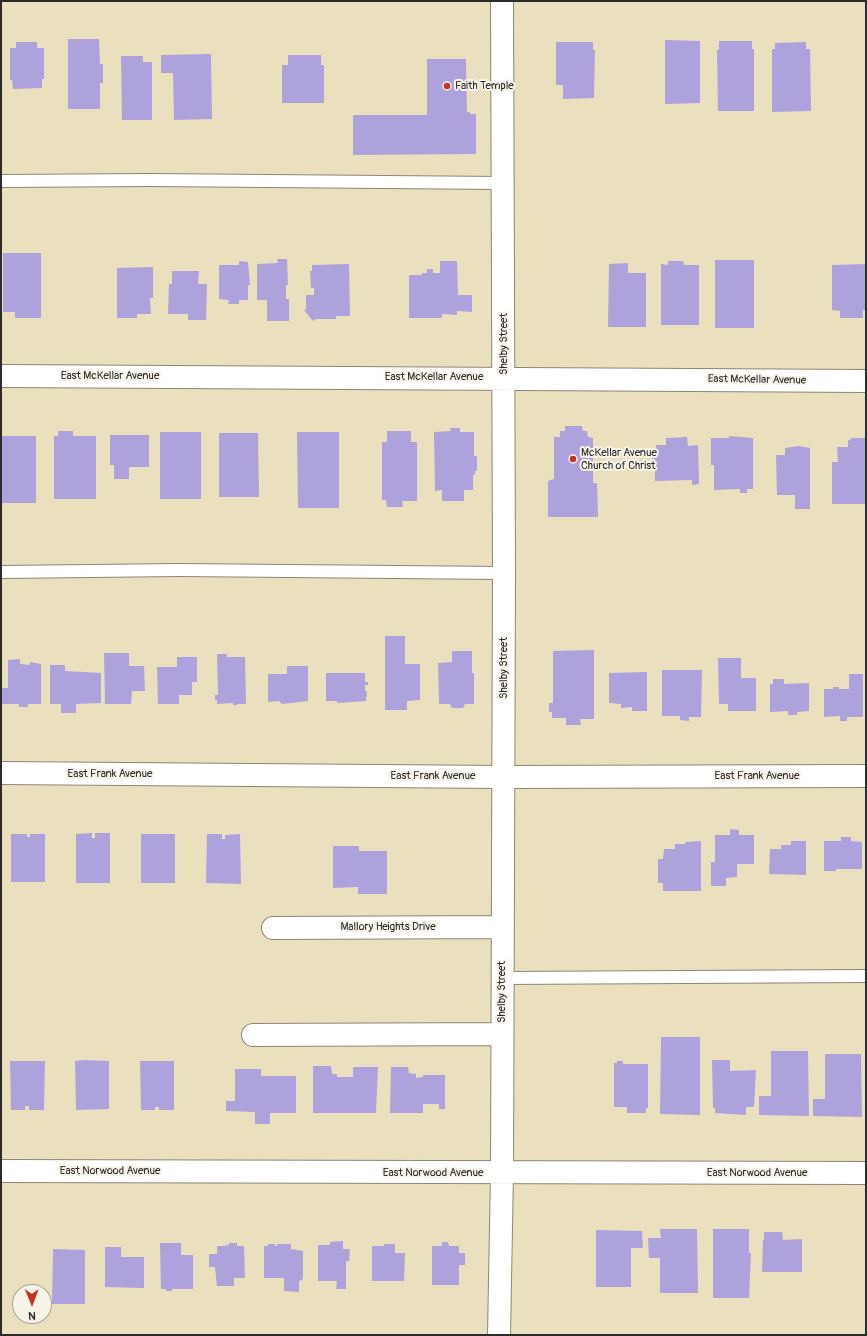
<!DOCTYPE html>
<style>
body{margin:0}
#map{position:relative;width:867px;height:1336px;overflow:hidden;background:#ebe0be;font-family:Pangolin,sans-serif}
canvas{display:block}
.frame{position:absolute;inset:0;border:2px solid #2b2b2b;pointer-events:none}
.north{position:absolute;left:12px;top:1284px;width:40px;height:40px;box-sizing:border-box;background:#f7f3e8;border:1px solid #a5a39c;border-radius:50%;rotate:179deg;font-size:11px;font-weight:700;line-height:16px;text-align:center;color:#2b2b2b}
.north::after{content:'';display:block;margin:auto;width:14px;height:18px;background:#c8321e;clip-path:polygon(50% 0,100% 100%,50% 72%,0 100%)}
</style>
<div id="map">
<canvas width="867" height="1336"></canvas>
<div class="frame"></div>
<div class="north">N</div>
</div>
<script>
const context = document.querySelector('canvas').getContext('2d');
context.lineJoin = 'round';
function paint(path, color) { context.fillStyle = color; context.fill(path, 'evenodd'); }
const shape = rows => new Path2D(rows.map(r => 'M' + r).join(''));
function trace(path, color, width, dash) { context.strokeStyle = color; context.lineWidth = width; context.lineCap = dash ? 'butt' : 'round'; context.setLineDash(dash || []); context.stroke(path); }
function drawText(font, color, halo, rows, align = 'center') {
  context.font = font + ' Pangolin,sans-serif'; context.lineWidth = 4; context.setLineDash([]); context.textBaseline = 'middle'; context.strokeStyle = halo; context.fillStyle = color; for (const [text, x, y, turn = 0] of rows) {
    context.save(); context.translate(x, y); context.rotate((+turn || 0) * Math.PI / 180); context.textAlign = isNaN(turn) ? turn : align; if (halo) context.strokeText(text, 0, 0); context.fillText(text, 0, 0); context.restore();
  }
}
const building = shape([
 [68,39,99,39,100,64,103,64,103,83,100,83,100,109,68,109],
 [665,40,700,41,700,103,665,104],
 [719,41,752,41,752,49,754,49,754,111,718,111,717,50,719,50],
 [16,42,37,42,37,48,44,48,44,79,42,79,42,88,13,89,12,80,10,80,10,48,16,48],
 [556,42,593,42,593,50,595,50,594,98,563,99,563,85,556,85],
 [806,42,806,49,810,49,811,111,772,112,772,49,775,49,775,43],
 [211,54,212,119,174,120,173,73,161,73,161,55],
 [288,55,321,55,321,65,324,65,324,103,282,103,282,65,288,65],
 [121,56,143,56,143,62,152,62,152,120,122,120],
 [427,59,466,59,467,112,470,112,470,114,476,114,476,154,353,155,353,115,427,115],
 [3,253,41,253,41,318,15,318,15,312,3,312],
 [277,259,287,259,288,285,286,285,286,299,289,299,289,321,267,321,267,300,257,300,257,264,278,263],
 [715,260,754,260,754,328,715,328],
 [239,261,248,262,250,285,248,285,248,300,239,300,239,304,228,304,229,300,219,299,219,265,239,265],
 [440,261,457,261,458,295,472,295,472,312,457,311,457,315,442,314,442,318,409,318,409,275,422,275,422,273,427,273,427,269,433,269,433,273,440,273],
 [668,261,683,261,684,265,699,265,699,325,661,325,661,264,668,265],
 [628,263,628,273,646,273,646,327,608,327,609,264],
 [349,264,350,316,336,316,336,319,316,319,313,321,304,310,306,309,306,295,314,295,314,288,311,288,310,271,312,271,312,265],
 [866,264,866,310,863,310,863,318,840,318,840,311,832,310,832,265],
 [153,267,153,298,150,298,151,314,137,314,137,318,117,318,117,268],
 [172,271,199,271,198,284,207,284,206,320,188,320,188,314,168,314,169,284,172,284],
 [565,426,582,426,583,431,587,431,588,437,593,438,593,483,597,483,598,517,548,517,548,482,550,480,554,479,554,437,560,437,560,431,565,431],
 [450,428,460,428,460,432,474,432,474,456,477,456,477,471,475,471,475,474,473,475,473,490,464,490,464,501,442,501,442,490,435,491,434,432,451,431],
 [58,431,73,431,73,436,96,436,96,499,54,499,54,436,58,436],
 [387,431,411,431,411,442,417,442,417,501,402,501,403,507,387,507,386,500,382,500,382,442,387,442],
 [160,432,201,432,201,499,160,499],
 [297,432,339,432,339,508,298,508],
 [219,433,258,433,259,497,219,497],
 [110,435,149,435,149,467,129,467,129,479,114,479,114,465,110,465],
 [1,436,36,436,36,503,1,503],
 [729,436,753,438,753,489,747,489,747,493,740,493,740,489,714,490,714,465,711,465,711,438,729,438],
 [687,437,688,446,698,445,699,484,692,485,692,480,655,481,655,463,652,463,652,452,656,452,656,445,666,445,666,438],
 [852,438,866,438,866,504,832,504,832,462,838,462,837,447,848,447,848,441],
 [799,446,810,448,810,509,795,509,795,495,777,495,776,455,785,455,785,448],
 [385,636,405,636,405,664,420,664,420,700,407,701,407,710,385,710],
 [594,650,594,719,580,719,581,725,566,725,566,718,552,718,552,712,549,712,549,703,553,703,553,651],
 [452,651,472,651,472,673,474,673,474,704,465,704,463,708,452,708,450,704,439,704,438,663,452,662],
 [104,653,129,653,129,666,144,666,145,691,132,691,131,704,105,704],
 [217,654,227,654,227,657,245,657,246,704,237,704,237,705,233,705,233,703,217,704,217,700,215,700,215,695,218,695],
 [177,657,197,657,197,682,192,682,192,695,179,695,179,704,158,704,157,667,177,667],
 [718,658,741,658,741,678,756,678,756,711,728,711,728,704,719,704],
 [20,659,20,664,30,665,30,662,41,664,41,704,28,704,28,707,19,707,19,704,1,704,1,688,8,688,8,660],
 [50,665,65,665,65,671,101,673,101,703,76,704,76,713,61,713,61,704,50,704],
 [287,666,308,666,308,701,282,704,279,701,268,702,268,674,287,674],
 [662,670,702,670,701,717,689,717,689,721,680,720,680,716,662,716],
 [647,672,647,711,632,711,632,707,621,708,621,704,609,703,609,673],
 [326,673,365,673,365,682,368,682,368,685,365,685,365,691,367,691,366,701,337,703,337,701,326,701],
 [849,674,863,674,863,717,847,717,847,721,840,721,840,716,824,717,824,689,833,689,833,687,839,687,839,689,849,689],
 [773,679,784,679,784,684,809,683,809,711,797,712,797,715,788,715,788,711,770,712,770,684,773,684],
 [730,829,739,830,739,835,754,835,754,864,737,864,737,877,726,878,726,886,711,886,711,862,715,862,715,835,730,835],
 [92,833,92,838,95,838,95,833,110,833,110,883,76,883,76,834],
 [11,834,27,834,27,837,30,837,30,834,45,834,45,882,11,882],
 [141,834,175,834,175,883,141,883],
 [207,834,222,834,222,839,225,839,225,835,240,834,241,884,206,883],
 [841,837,851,837,851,841,862,842,862,869,836,869,836,871,824,871,824,841,841,841],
 [701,841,701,891,663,891,663,883,658,883,658,859,663,859,664,849,675,849,675,844,685,844,685,842],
 [791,841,806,841,806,875,769,874,770,849,781,849,781,845,791,845],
 [333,846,359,846,359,851,387,851,387,894,358,894,358,887,333,888],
 [661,1037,700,1037,700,1115,660,1114],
 [771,1051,808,1051,809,1116,759,1115,759,1096,771,1096],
 [825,1054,861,1054,862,1117,813,1116,813,1099,825,1099],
 [84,1060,109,1061,109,1109,76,1110,75,1061],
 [712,1060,730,1060,730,1071,756,1070,754,1107,746,1107,746,1115,715,1113,715,1108,713,1108],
 [10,1061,45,1061,44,1110,29,1110,29,1106,25,1106,25,1110,11,1110],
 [140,1061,174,1061,174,1110,159,1110,159,1107,155,1107,155,1110,141,1110],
 [617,1061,623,1061,623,1064,648,1064,648,1108,646,1108,646,1113,627,1113,627,1107,614,1107,614,1063,617,1063],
 [313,1066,331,1066,332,1074,337,1074,337,1077,353,1077,353,1067,378,1067,376,1113,313,1113],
 [391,1067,408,1067,409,1073,416,1074,416,1078,423,1077,423,1075,445,1075,445,1109,439,1109,439,1104,423,1104,423,1113,390,1113],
 [235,1069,261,1069,261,1076,296,1076,296,1113,270,1113,270,1124,255,1124,255,1112,226,1111,226,1101,235,1101],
 [660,1229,697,1229,698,1293,660,1293,660,1258,649,1258,648,1238,661,1238],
 [713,1229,749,1229,749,1253,751,1253,749,1298,713,1298],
 [596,1230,642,1231,643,1248,631,1248,631,1287,596,1287],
 [764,1232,782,1232,783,1240,802,1239,802,1272,762,1272,763,1240,764,1240],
 [343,1241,343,1249,350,1249,349,1261,346,1261,346,1289,336,1289,337,1281,318,1281,318,1245,330,1245,330,1242],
 [442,1242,448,1242,449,1246,459,1246,459,1253,465,1253,465,1265,459,1265,459,1285,432,1285,432,1246,442,1246],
 [160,1243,181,1243,181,1255,193,1255,193,1289,172,1289,172,1291,166,1291,166,1289,161,1289],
 [229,1243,237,1243,237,1246,244,1246,245,1278,234,1278,234,1286,217,1286,215,1267,209,1267,209,1254,217,1254,217,1246,226,1246,226,1244,229,1246],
 [268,1244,275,1244,275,1246,277,1246,277,1244,291,1244,291,1251,292,1249,303,1251,303,1278,302,1280,299,1281,299,1292,284,1291,284,1278,264,1278,264,1246,268,1246],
 [384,1244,395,1244,395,1253,405,1253,404,1281,372,1281,372,1246,384,1246],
 [105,1247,121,1247,121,1257,144,1257,144,1288,105,1287],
 [53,1249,85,1250,85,1304,52,1304]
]);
const service = shape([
 [1,181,150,180,503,183],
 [1,572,180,570,504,573],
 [502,978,866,976]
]);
const minor = shape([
 [1,376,866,381],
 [1,773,503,777,866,776],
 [273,928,503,927],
 [253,1035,502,1034],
 [1,1171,866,1173],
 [499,1335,502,1173,504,573,502,1]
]);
const markers = [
 [447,86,4,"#c8321e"],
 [573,459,4,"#c8321e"]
];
const poiNames = [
 ["Faith Temple",455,86],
 ["McKellar Avenue",581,453],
 ["Church of Christ",581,466]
];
const streetNames = [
 ["Shelby Street",504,344,-90],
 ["East McKellar Avenue",110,376],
 ["East McKellar Avenue",434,377],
 ["East McKellar Avenue",757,380,1],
 ["Shelby Street",504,668,-90],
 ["East Frank Avenue",110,774],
 ["East Frank Avenue",433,776],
 ["East Frank Avenue",757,776],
 ["Mallory Heights Drive",388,927],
 ["Shelby Street",502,992,-90],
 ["East Norwood Avenue",110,1171],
 ["East Norwood Avenue",433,1173],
 ["East Norwood Avenue",757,1173]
];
paint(building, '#ada2dc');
trace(service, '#8b8674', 14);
trace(minor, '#8b8674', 24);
trace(service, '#fff', 12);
trace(minor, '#fff', 22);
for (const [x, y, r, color] of markers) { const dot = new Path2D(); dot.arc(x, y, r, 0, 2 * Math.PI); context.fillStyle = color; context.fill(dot); trace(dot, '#f7f3e8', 1.5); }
drawText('11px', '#2b2b2b', '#f7f3e8', poiNames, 'left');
drawText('11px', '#2b2b2b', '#f7f3e8', streetNames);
</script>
